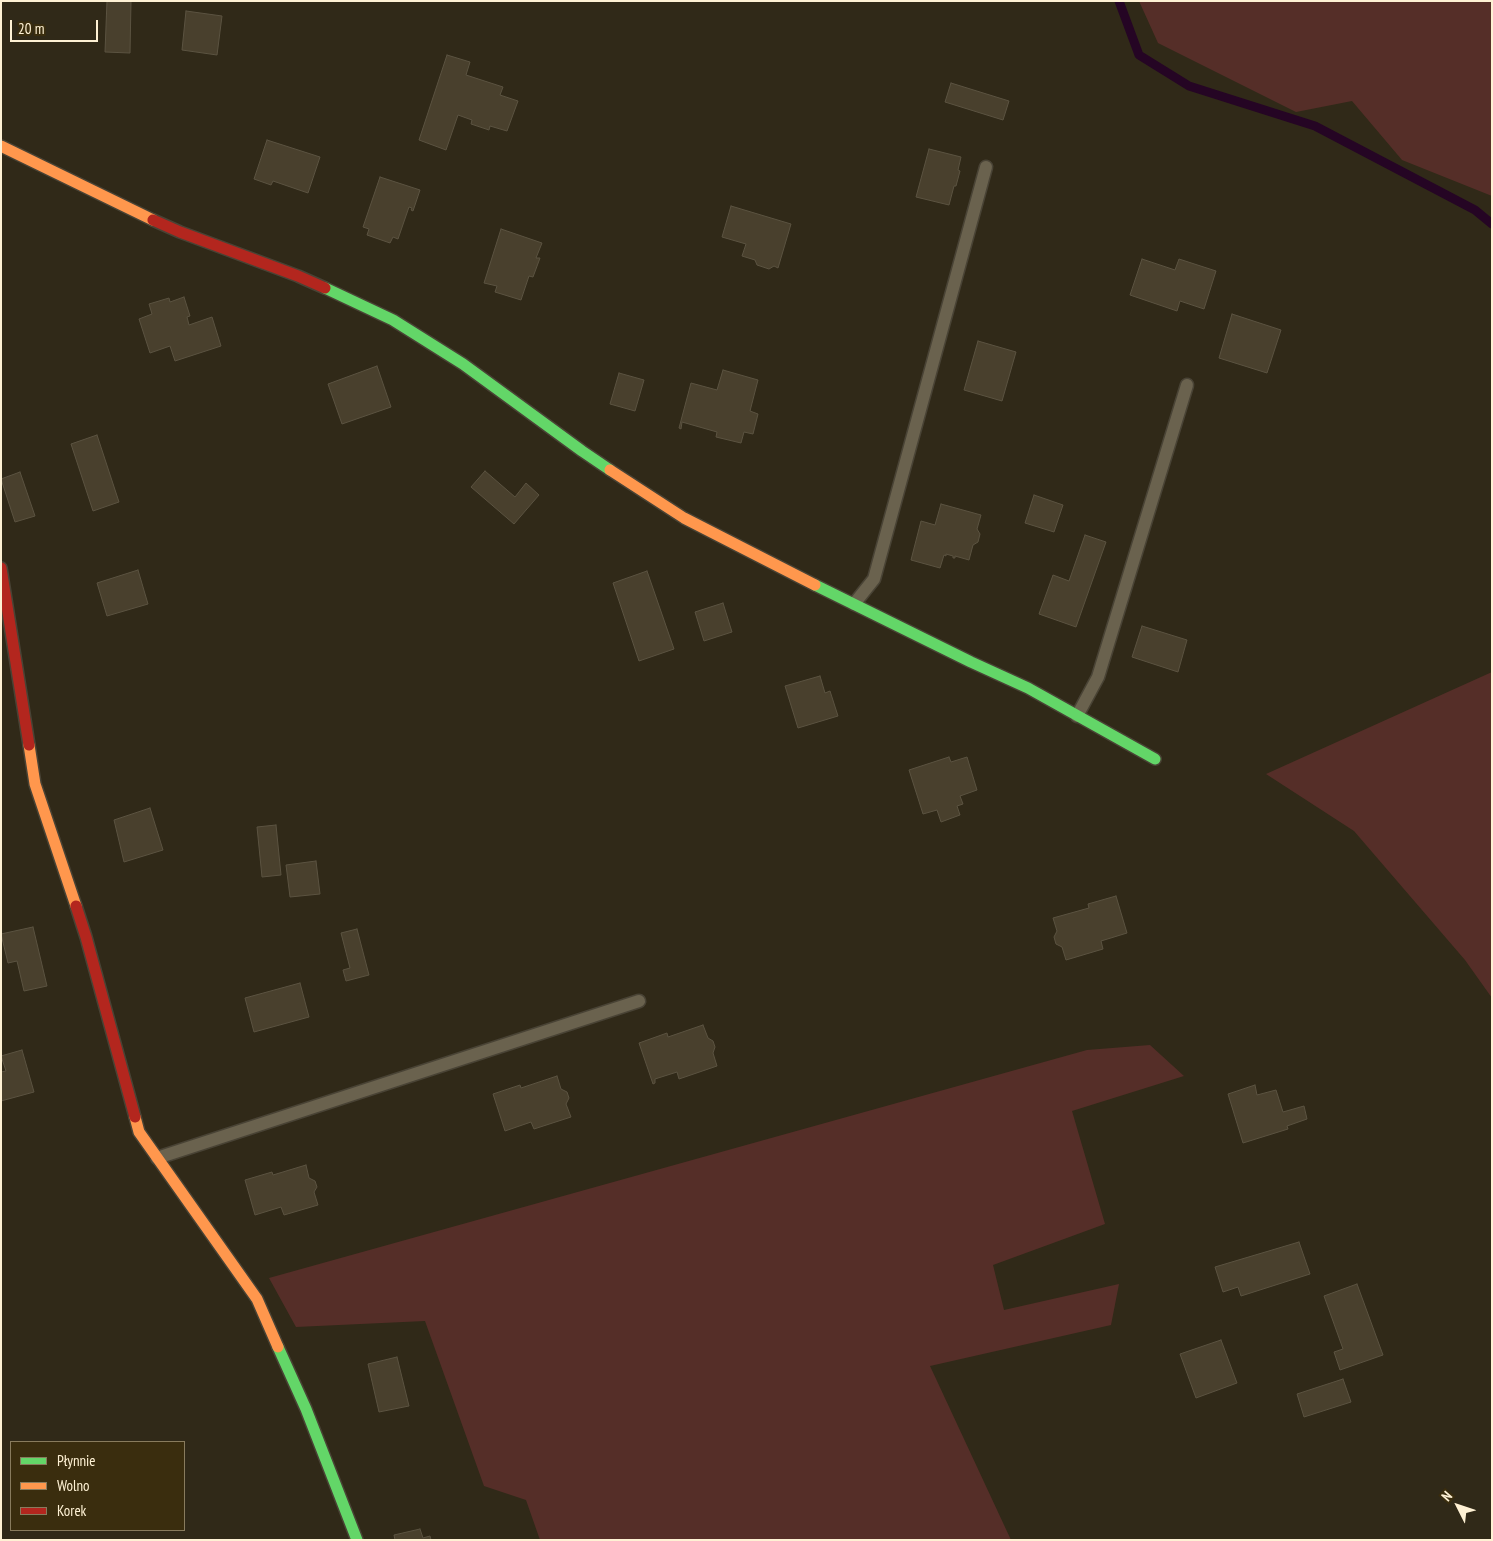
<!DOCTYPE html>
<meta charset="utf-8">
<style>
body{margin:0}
#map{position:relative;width:1493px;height:1541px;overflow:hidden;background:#302918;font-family:"PT Sans Narrow",sans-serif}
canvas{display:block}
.frame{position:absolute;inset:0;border:2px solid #fef1d4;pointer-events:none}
.legend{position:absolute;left:10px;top:1441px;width:175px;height:90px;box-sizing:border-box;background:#3a2d0e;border:1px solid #887b5d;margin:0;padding:6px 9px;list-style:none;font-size:15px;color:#fef1d4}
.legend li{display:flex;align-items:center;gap:10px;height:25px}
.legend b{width:25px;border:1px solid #887b5d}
.north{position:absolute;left:1433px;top:1481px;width:50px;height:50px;-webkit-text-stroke:4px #3a2d0e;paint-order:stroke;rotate:311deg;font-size:14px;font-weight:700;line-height:20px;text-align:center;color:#fef1d4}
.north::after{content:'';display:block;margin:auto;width:18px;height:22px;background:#fef1d4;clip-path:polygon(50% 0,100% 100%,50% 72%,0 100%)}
.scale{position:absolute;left:10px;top:20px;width:88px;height:22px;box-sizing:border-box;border:2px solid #fef1d4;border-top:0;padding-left:6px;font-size:15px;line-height:18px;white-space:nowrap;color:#fef1d4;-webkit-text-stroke:4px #3a2d0e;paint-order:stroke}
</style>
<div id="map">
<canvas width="1493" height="1541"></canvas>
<div class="frame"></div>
<ul class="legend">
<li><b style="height:6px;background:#63d668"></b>Płynnie</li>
<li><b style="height:6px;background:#ff974d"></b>Wolno</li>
<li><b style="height:6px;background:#b3261e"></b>Korek</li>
</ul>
<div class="north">N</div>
<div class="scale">20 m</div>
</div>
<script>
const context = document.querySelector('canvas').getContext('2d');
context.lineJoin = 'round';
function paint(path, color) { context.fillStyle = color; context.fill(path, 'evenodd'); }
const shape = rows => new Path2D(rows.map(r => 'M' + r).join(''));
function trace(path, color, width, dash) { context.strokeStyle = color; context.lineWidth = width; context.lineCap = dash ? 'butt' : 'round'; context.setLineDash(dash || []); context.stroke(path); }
const green = shape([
 [1139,1,1492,1,1492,196,1402,160,1352,101,1296,112,1158,43],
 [1492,672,1492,998,1465,960,1354,831,1266,774],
 [1150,1045,1184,1076,1072,1111,1105,1224,993,1265,1004,1310,1119,1284,1111,1325,930,1366,1011,1540,540,1540,526,1500,484,1486,425,1321,296,1327,269,1278,1087,1050]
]);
const stream = shape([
 [1119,1,1139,55,1189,86,1315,126,1475,210,1492,224]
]);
const building = shape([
 [107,1,131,1,130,53,105,52,107,1],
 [186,11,222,16,217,55,182,50,186,11],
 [447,55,470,62,466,75,503,87,500,95,518,101,507,131,490,126,489,130,471,124,472,120,458,115,446,150,419,140,447,55],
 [951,83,1009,101,1003,120,945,102,951,83],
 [267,140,320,157,308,193,273,181,271,185,254,179,267,140],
 [929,149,961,157,958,170,960,171,956,186,954,186,949,205,916,197,929,149],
 [380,177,420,190,413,211,411,210,412,208,409,207,398,239,393,237,390,243,367,235,369,229,363,227,380,177],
 [731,206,791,224,778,268,774,266,769,269,757,265,755,260,742,256,746,244,722,237,731,206],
 [501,229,542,243,536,258,540,258,533,277,529,276,521,300,495,292,497,286,484,283,501,229],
 [1142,259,1175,270,1179,259,1216,271,1204,309,1180,301,1177,311,1130,295,1142,259],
 [184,297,190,316,187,317,189,325,212,317,221,346,175,361,170,346,150,353,139,319,152,314,149,304,169,298,170,302,184,297],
 [1232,314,1281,330,1267,373,1219,358,1232,314],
 [978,341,1016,352,1002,401,964,390,978,341],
 [377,366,391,407,342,424,328,384,377,366],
 [723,370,758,380,750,411,758,414,753,434,744,432,741,443,716,437,717,432,682,422,681,429,679,428,691,383,717,390,723,370],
 [619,373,644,380,635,411,610,404,619,373],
 [97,435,119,502,93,511,71,444,97,435],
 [485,471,515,497,526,483,539,495,514,524,471,487,485,471],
 [20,472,35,516,15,522,1,479,20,472],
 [1034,495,1063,505,1054,532,1025,523,1034,495],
 [941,504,981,515,977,529,980,534,978,542,973,545,969,560,955,556,955,558,953,558,953,556,946,554,946,556,944,555,940,568,911,560,921,521,935,525,941,504],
 [1085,535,1106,542,1076,627,1039,614,1053,575,1069,581,1085,535],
 [138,570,148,604,107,616,97,583,138,570],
 [647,571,674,649,639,661,613,583,647,571],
 [723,603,732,632,704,641,695,612,723,603],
 [1142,626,1187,640,1178,672,1132,657,1142,626],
 [820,676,825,693,830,691,838,716,798,728,785,686,820,676],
 [949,757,951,762,967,757,977,790,960,796,963,804,957,806,960,815,941,822,937,810,923,814,909,770,949,757],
 [150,808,163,850,124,862,114,820,150,808],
 [276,825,281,875,262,877,257,827,276,825],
 [316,861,320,894,290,897,286,865,316,861],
 [1116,896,1127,933,1101,941,1103,949,1066,960,1062,947,1056,944,1054,937,1057,931,1053,918,1089,908,1088,904,1116,896],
 [33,927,47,986,24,991,17,961,8,963,1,934,33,927],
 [357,929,369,975,346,981,343,970,350,968,341,933,357,929],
 [300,983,309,1017,254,1032,245,998,300,983],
 [703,1025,708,1038,713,1041,715,1047,713,1053,717,1066,679,1079,677,1072,655,1079,655,1083,653,1084,639,1043,667,1033,668,1037,703,1025],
 [22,1050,34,1092,1,1101,1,1072,6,1071,1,1056,22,1050],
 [557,1076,561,1089,567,1092,569,1098,566,1104,571,1117,534,1129,531,1122,505,1131,493,1094,520,1085,521,1088,557,1076],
 [1255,1085,1257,1095,1276,1090,1283,1112,1304,1106,1307,1119,1287,1126,1288,1129,1243,1143,1228,1094,1255,1085],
 [306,1165,309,1178,315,1181,317,1187,314,1192,318,1205,284,1215,281,1207,255,1215,245,1180,272,1172,273,1175,306,1165],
 [1299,1242,1310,1274,1241,1296,1238,1287,1223,1292,1215,1267,1299,1242],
 [1357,1284,1383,1355,1340,1370,1334,1352,1343,1349,1324,1296,1357,1284],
 [1221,1340,1237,1383,1196,1398,1180,1354,1221,1340],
 [397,1357,409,1406,379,1412,368,1364,397,1357],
 [1343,1379,1351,1402,1304,1417,1297,1394,1343,1379],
 [420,1529,423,1538,430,1536,431,1540,395,1540,394,1535,420,1529]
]);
const lane = shape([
 [854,604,874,579,986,167],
 [1077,716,1098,677,1187,385],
 [157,1158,639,1001]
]);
const fast = shape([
 [325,288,393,320,463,364,582,451,610,470],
 [815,585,971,662,1028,688,1155,759],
 [278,1347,306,1409,357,1540]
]);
const slow = shape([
 [1,146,153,220],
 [610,470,684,518,815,585],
 [29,745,35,784,76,906],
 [135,1117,139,1132,257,1299,278,1347]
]);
const jam = shape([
 [153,220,180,232,298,276,325,288],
 [1,568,29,745],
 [76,906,86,937,135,1117]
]);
paint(green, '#552e28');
trace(stream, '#250524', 9);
paint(building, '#49402d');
trace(building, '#5b5341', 1);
trace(lane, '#494335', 15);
trace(fast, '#494335', 14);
trace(slow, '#494335', 14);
trace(jam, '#494335', 14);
trace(lane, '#6a624e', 12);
trace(fast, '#63d668', 11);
trace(slow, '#ff974d', 11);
trace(jam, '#b3261e', 11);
</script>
